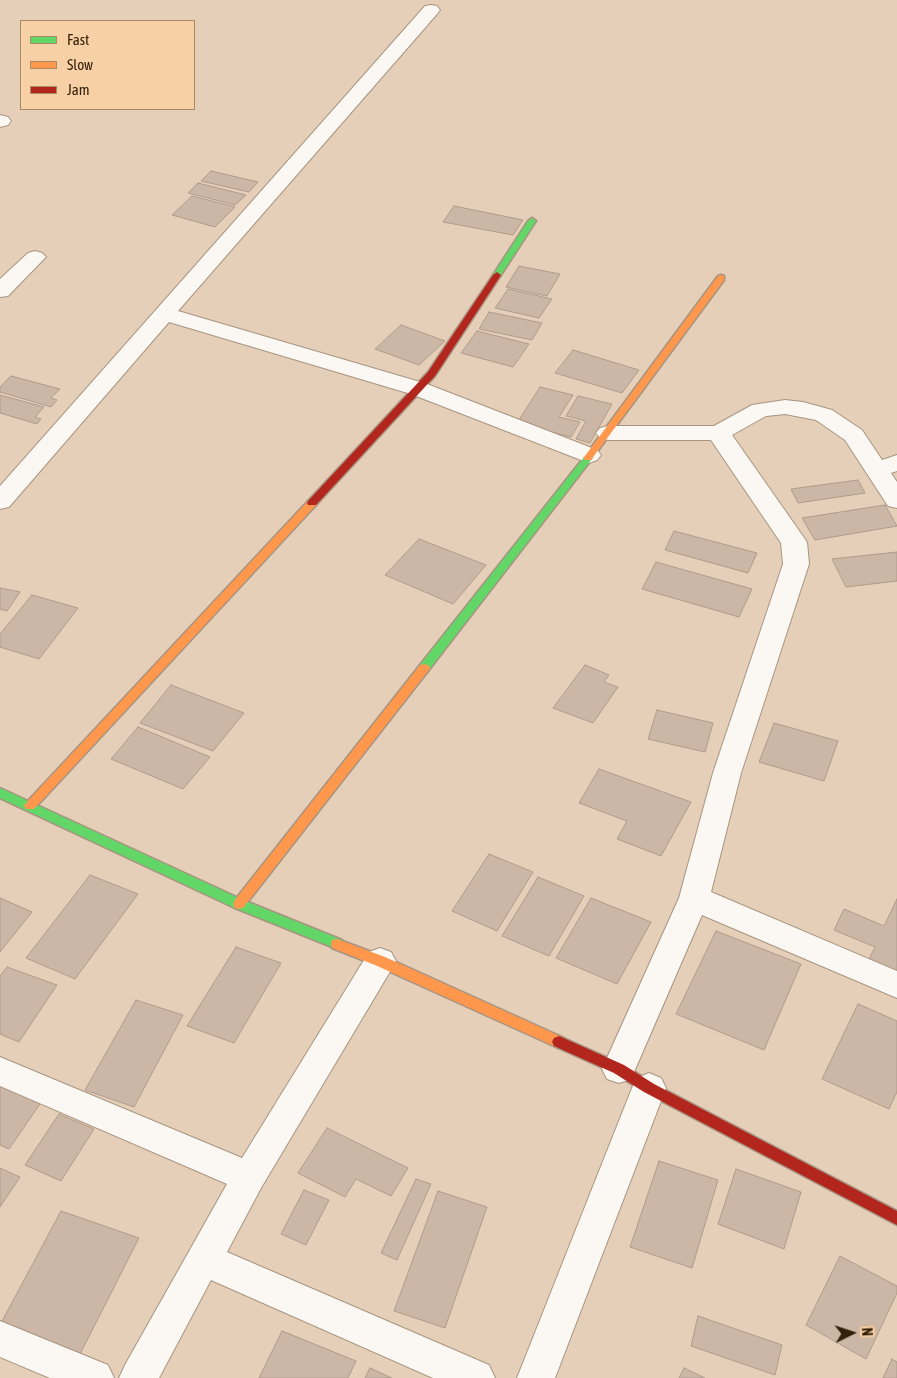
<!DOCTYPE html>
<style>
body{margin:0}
#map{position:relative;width:897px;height:1378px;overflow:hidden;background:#e5cfb8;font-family:"Asap Condensed",sans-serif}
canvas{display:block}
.legend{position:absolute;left:20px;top:20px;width:175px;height:90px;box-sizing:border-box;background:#f8d0a5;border:1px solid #a98a67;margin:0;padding:6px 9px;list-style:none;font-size:15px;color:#33200a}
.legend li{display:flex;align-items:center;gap:10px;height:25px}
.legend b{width:25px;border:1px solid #a98a67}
.north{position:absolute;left:827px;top:1308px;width:50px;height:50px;-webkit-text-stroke:4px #f8d0a5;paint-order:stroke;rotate:86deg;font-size:14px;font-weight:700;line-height:20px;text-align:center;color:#33200a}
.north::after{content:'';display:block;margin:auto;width:18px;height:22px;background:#33200a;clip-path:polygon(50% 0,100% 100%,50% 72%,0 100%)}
</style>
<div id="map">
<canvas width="897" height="1378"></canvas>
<ul class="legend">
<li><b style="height:6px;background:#63d668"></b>Fast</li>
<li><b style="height:6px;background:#ff974d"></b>Slow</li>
<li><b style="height:6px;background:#b3261e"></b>Jam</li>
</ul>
<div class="north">N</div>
</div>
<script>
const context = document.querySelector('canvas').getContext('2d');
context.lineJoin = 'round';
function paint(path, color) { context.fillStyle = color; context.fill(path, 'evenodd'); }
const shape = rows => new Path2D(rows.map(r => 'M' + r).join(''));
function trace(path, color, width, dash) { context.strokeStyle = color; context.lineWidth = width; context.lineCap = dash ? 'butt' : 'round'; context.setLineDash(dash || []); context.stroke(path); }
const building = shape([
 [211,171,258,182,249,192,201,181,211,171],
 [198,183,246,195,235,205,188,193,198,183],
 [192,196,235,207,215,227,172,215,192,196],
 [454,206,523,220,513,235,443,222,454,206],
 [519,266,560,274,547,296,506,287,519,266],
 [508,289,552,299,539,318,495,308,508,289],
 [489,312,542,323,532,340,479,329,489,312],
 [401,325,445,341,419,365,375,349,401,325],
 [477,331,529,344,513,367,461,353,477,331],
 [573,350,639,370,622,393,555,373,573,350],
 [11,376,60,389,51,398,57,400,51,407,0,392,0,387,11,376],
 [540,387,573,395,559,417,580,422,571,437,517,423,540,387],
 [0,395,44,407,35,417,41,419,37,424,0,413,0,395],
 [578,396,612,404,590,443,576,439,586,421,566,416,578,396],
 [858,480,865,493,798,503,791,489,858,480],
 [885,505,897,526,815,540,802,518,885,505],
 [674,531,757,553,748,573,665,550,674,531],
 [419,539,486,565,453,604,385,575,419,539],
 [897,552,897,581,846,587,832,559,897,552],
 [656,562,752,589,739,617,642,589,656,562],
 [0,588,20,592,7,611,0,609,0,588],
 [32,595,78,608,39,659,0,647,0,634,32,595],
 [585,665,609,675,604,682,618,687,593,723,553,708,585,665],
 [171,685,244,713,213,751,140,723,171,685],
 [657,710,713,723,705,752,648,739,657,710],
 [774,723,838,741,824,781,759,762,774,723],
 [138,727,210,757,183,789,111,759,138,727],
 [599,769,691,802,661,856,617,839,627,821,579,803,599,769],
 [489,854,533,872,497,931,452,911,489,854],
 [90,875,138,894,75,979,26,958,90,875],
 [538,877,584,896,549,956,502,936,538,877],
 [0,898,32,912,0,952,0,898],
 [591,898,651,922,617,984,556,958,591,898],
 [897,899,897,971,869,959,875,947,834,930,844,909,884,926,897,899],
 [716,931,801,964,764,1050,676,1014,716,931],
 [236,947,281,963,234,1043,187,1026,236,947],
 [7,967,57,985,19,1042,0,1034,0,976,7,967],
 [136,1000,183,1015,134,1107,85,1090,136,1000],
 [858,1004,897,1021,897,1092,889,1109,822,1079,858,1004],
 [0,1084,42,1101,9,1149,0,1145,0,1084],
 [59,1114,94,1129,61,1181,25,1165,59,1114],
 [327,1128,408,1168,391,1196,356,1179,345,1197,298,1173,327,1128],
 [659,1161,718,1180,692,1268,630,1247,659,1161],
 [0,1168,20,1177,0,1207,0,1168],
 [736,1169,801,1192,784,1249,718,1224,736,1169],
 [416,1179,431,1184,397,1260,381,1253,416,1179],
 [304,1190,329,1200,306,1245,281,1234,304,1190],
 [438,1191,487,1207,445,1328,394,1311,438,1191],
 [61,1211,139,1238,78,1358,0,1330,0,1325,61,1211],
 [840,1256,897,1286,897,1293,866,1359,806,1325,840,1256],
 [698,1316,782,1345,775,1375,691,1346,698,1316],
 [282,1331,356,1361,348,1378,259,1378,282,1331],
 [892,1359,897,1362,897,1378,883,1378,892,1359],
 [370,1368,392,1378,365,1378,370,1368],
 [684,1368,705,1378,679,1378,684,1368]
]);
const street = shape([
 [431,5,437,6,440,10,437,14,178,311,427,384,597,450,601,455,597,460,589,463,581,460,411,394,169,322,9,507,0,509,0,486,425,6,431,5],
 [0,115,8,117,11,121,8,125,0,127,0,115],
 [35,251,42,253,46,257,42,261,8,296,0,297,0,279,28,253,35,251],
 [785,400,803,402,832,410,862,430,882,460,897,455,897,471,891,473,897,482,897,508,888,506,845,440,816,420,785,414,766,416,732,435,807,542,809,564,741,773,711,892,897,971,897,998,702,915,631,1079,619,1083,607,1079,602,1069,679,898,713,773,783,564,781,543,711,440,608,440,600,438,596,433,600,428,608,426,714,426,752,405,785,400],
 [380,948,391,952,396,961,391,970,261,1188,227,1252,489,1365,495,1378,433,1378,211,1280,159,1378,119,1378,125,1365,227,1184,0,1086,0,1057,242,1158,369,952,380,948],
 [649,1073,661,1078,666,1088,555,1378,517,1378,632,1088,637,1078,649,1073],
 [0,1321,108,1365,114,1378,50,1378,0,1357,0,1321]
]);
const fast = shape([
 [532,218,536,221,501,275,497,278,494,277,493,275,528,221,532,218],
 [588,455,593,458,591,460,428,671,420,671,418,668,420,665,585,456,588,455],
 [0,788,243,900,342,940,343,944,342,948,337,949,235,908,0,798,0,788]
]);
const slow = shape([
 [721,275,724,276,724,280,591,460,585,460,583,458,585,456,718,276,721,275],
 [312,500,316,501,317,503,316,505,34,809,26,809,24,806,26,803,308,501,312,500],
 [424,664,428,665,430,668,428,671,243,908,239,909,235,908,233,904,235,900,420,665,424,664],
 [337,939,385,957,564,1038,566,1042,564,1046,559,1048,554,1046,375,965,332,948,331,944,332,940,337,939]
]);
const jam = shape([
 [497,272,501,275,435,376,316,505,308,505,307,503,308,501,428,372,493,275,497,272],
 [559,1036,624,1065,654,1084,897,1211,897,1225,644,1092,614,1073,554,1046,552,1042,554,1038,559,1036]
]);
paint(building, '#ccb6a5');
trace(building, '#b09b8b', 1);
trace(street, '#a79581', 2);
trace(fast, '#a79581', 3);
trace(slow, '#a79581', 3);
trace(jam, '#a79581', 3);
paint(street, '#fbf8f4');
paint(fast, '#63d668');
paint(slow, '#ff974d');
paint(jam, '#b3261e');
</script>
